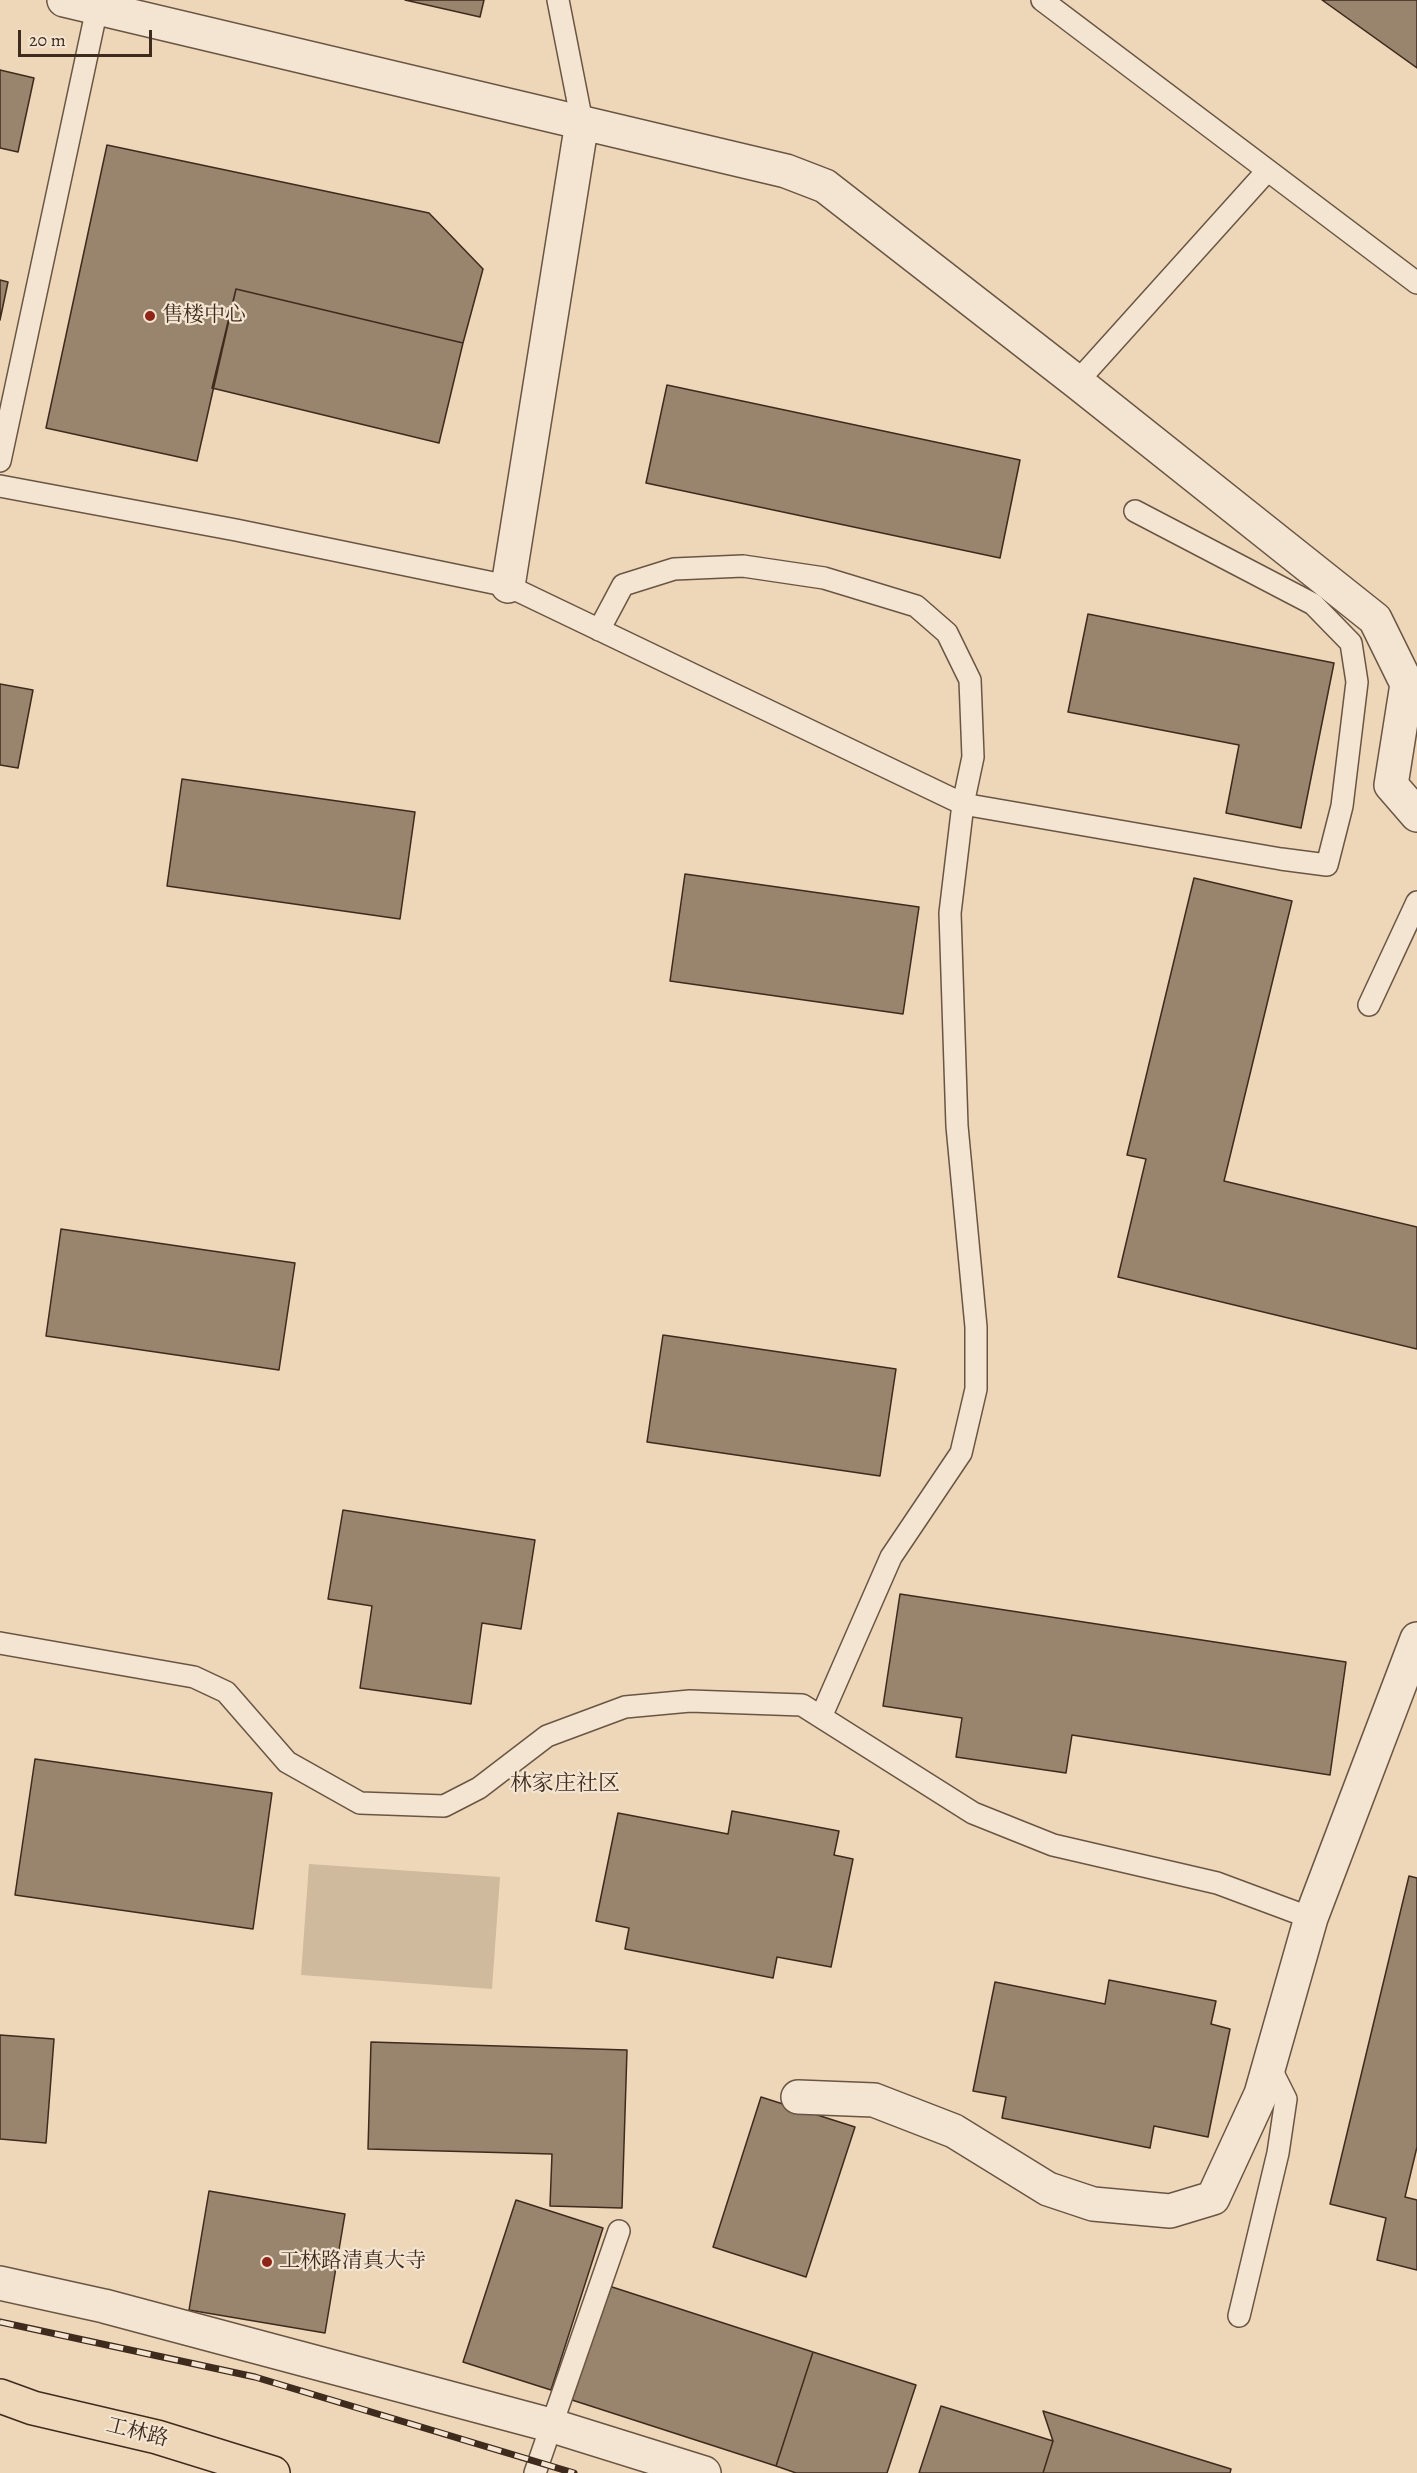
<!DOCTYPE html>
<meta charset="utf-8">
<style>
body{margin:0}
#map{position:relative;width:1417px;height:2473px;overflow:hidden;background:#edd7b8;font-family:Alegreya,serif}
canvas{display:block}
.scale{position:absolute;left:18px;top:30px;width:134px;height:27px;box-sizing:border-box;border:3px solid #3f2a1e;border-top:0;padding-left:8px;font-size:18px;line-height:21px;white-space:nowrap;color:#3f2a1e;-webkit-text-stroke:4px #f3e5d1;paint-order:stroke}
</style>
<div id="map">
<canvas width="1417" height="2473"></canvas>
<div class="scale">20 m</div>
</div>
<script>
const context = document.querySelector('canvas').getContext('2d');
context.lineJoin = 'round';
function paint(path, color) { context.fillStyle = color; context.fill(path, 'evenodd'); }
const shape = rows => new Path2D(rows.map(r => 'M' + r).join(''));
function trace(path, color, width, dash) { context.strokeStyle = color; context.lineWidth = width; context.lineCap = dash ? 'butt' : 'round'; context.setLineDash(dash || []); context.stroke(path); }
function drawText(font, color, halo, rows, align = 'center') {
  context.font = font + ' Alegreya,"Noto Serif SC",serif'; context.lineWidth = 4.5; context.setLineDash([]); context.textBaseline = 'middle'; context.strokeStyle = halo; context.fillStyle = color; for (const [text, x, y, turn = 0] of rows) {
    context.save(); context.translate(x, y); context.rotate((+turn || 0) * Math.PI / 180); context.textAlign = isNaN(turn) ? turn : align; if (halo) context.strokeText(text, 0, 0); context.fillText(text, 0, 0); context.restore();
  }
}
const green = shape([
 [309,1864,500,1877,492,1989,301,1975]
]);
const building = shape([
 [405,0,484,0,480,17,405,0],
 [1322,0,1417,0,1417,68,1322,0],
 [0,70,34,78,18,152,0,148,0,70],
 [107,145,429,213,483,269,463,343,236,289,197,461,46,428,107,145],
 [0,280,8,282,0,320,0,280],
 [236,289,463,343,439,443,212,388,236,289],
 [667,385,1020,460,1000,558,646,483,667,385],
 [1088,614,1334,663,1301,828,1226,813,1239,745,1068,712,1088,614],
 [0,684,33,690,18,768,0,765,0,684],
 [182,779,415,812,400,919,167,886,182,779],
 [685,874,919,907,903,1014,670,981,685,874],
 [1194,878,1292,901,1224,1181,1417,1227,1417,1349,1118,1277,1146,1159,1127,1155,1194,878],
 [61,1229,295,1263,279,1370,46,1336,61,1229],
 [663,1335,896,1369,880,1476,647,1442,663,1335],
 [343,1510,535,1540,521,1629,482,1623,471,1704,360,1688,372,1606,328,1599,343,1510],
 [900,1594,1346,1662,1330,1775,1072,1735,1066,1773,956,1757,962,1718,883,1706,900,1594],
 [35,1759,272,1793,253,1929,15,1895,35,1759],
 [732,1811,839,1831,834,1855,853,1859,831,1967,777,1957,773,1978,625,1949,629,1928,596,1921,618,1813,728,1834,732,1811],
 [1409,1876,1417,1878,1417,2147,1405,2197,1417,2200,1417,2270,1377,2260,1386,2218,1330,2204,1409,1876],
 [1109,1980,1216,2001,1211,2024,1230,2029,1208,2137,1154,2126,1150,2148,1002,2118,1006,2097,973,2091,995,1982,1105,2004,1109,1980],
 [0,2035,54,2039,46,2143,0,2139,0,2035],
 [371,2042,627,2050,622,2208,550,2206,552,2154,368,2149,371,2042],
 [761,2097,855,2127,806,2277,713,2247,761,2097],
 [209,2191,345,2214,325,2333,189,2310,209,2191],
 [516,2200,603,2228,551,2390,463,2362,516,2200],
 [609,2286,813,2352,776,2466,572,2400,609,2286],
 [813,2352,916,2385,887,2473,796,2473,776,2466,813,2352],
 [941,2406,1053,2441,1043,2473,919,2473,941,2406],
 [1043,2411,1231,2469,1230,2473,1043,2473,1053,2441,1043,2411]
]);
const lane = shape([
 [558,0,582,122],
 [1042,0,1417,283],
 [1077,382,1267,171],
 [0,461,97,8],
 [0,486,236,530,508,586,963,804,1281,859,1327,865,1342,806,1357,682,1351,643,1313,604,1135,511],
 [599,630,623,585,674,569,743,566,824,578,916,606,947,633,970,680,973,757,963,804,950,913,957,1126,976,1327,976,1389,961,1453,891,1557,821,1717],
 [1369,1005,1417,902],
 [0,1643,194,1677,226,1692,287,1762,360,1803,444,1806,479,1788,547,1736,625,1707,690,1701,802,1705,973,1813,1053,1845,1217,1883,1311,1918],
 [1239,2316,1278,2153,1286,2099,1269,2065],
 [535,2473,619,2231]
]);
const street = shape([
 [64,0,786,171,825,186,1077,382,1375,619,1407,684,1391,785,1417,815],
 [508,586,582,122],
 [798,2097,874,2100,954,2131,1048,2189,1093,2204,1170,2211,1213,2198,1261,2094,1311,1918,1417,1639],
 [0,2283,104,2306,550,2425,704,2473]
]);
const highway = shape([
 [0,2396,33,2408,157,2437,273,2473]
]);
const rail = shape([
 [0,2322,255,2377,574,2473]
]);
const markers = [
 [150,316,6,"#8f2418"],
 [267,2262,6,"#8f2418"]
];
const poiNames = [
 ["售楼中心",162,316],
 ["工林路清真大寺",279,2262]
];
const streetNames = [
 ["工林路",137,2433,14]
];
const neighbourhoodNames = [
 ["林家庄社区",565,1785]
];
paint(green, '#cfba9e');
paint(building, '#99846e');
trace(building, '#3f2a1e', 1.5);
trace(lane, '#6a5544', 24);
trace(street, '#6a5544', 36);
trace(highway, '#3f2a1e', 36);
trace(lane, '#f3e5d1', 21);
trace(street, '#f3e5d1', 33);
trace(highway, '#edd7b8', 33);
trace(rail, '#3f2a1e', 7);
trace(rail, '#f3e5d1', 4.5, [14]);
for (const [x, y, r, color] of markers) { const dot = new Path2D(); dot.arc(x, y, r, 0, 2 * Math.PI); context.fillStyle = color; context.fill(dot); trace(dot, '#f3e5d1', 2); }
drawText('21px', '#3f2a1e', '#f3e5d1', poiNames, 'left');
drawText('21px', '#3f2a1e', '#f3e5d1', streetNames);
drawText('22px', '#3f2a1e', '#f3e5d1', neighbourhoodNames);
</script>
